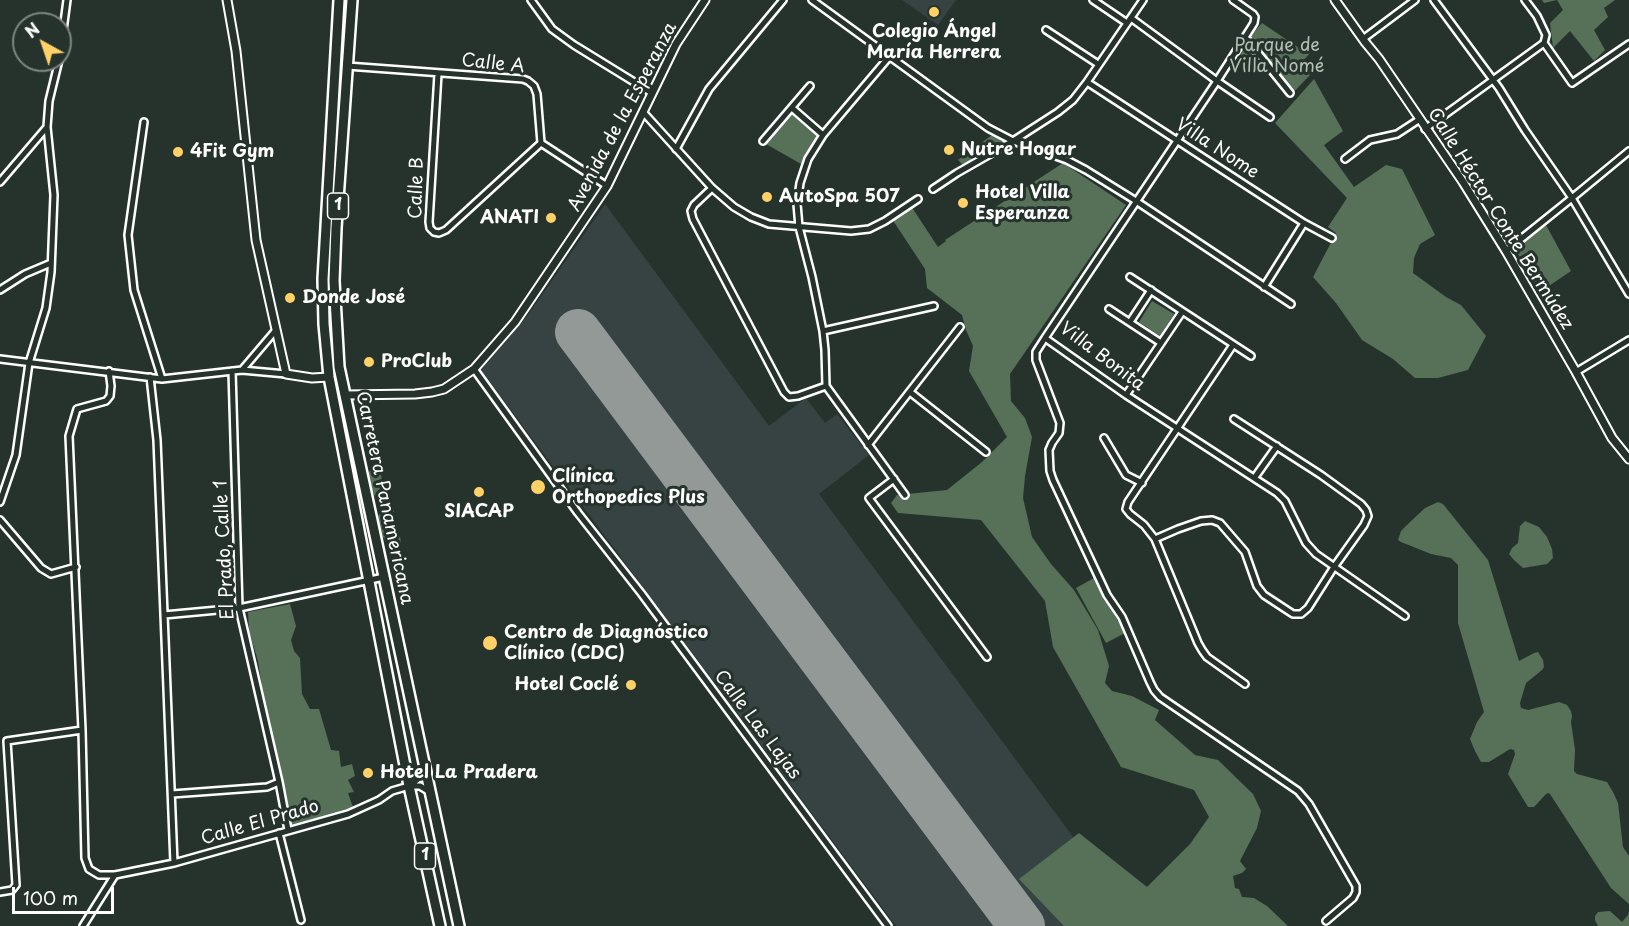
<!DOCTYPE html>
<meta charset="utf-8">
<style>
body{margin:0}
#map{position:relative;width:1629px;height:926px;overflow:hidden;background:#26332d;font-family:"Playpen Sans",sans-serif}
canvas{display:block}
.north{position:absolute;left:12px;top:12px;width:60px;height:60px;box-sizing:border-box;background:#26332d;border:2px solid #7d8581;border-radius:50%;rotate:320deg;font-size:16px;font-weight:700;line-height:24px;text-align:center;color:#fff}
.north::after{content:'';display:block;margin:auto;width:21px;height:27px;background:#ffd166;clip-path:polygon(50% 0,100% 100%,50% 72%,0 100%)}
.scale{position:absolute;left:12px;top:887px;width:102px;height:27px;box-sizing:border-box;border:3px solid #fff;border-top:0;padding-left:8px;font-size:18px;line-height:21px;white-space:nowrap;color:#fff;-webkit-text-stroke:4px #26332d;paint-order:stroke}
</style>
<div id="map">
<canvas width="1629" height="926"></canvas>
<div class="north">N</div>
<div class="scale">100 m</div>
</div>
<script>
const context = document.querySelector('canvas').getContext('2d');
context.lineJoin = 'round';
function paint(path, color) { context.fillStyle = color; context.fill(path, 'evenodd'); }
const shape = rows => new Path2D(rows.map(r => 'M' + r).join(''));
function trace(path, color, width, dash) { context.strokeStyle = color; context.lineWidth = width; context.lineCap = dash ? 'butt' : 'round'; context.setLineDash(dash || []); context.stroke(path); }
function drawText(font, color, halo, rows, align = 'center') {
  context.font = font + ' "Playpen Sans",sans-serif'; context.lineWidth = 6; context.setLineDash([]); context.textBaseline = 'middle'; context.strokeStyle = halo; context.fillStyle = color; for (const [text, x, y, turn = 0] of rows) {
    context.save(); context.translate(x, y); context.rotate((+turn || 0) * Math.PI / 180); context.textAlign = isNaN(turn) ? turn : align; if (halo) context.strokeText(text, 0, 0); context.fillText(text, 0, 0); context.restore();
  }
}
const built = shape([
 [902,0,956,0,938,25],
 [605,204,769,426,806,398,825,423,837,414,869,455,819,494,1139,926,896,926,481,370,528,315]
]);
const green = shape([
 [1542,0,1615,0,1604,8,1608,17,1594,30,1605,50,1594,61,1570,31,1553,48,1550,23,1563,10,1557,0,1544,3],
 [1262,23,1299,48,1307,46,1312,51,1302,62,1310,75,1289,97,1268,74,1240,55,1249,38],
 [1314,79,1343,131,1324,145,1354,187,1386,165,1402,169,1435,235,1420,244,1414,258,1413,273,1446,297,1461,305,1486,336,1468,370,1438,378,1415,378,1393,359,1362,340,1336,303,1313,277,1336,233,1328,227,1347,198,1275,123],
 [793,112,819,135,801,164,766,144],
 [992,135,1000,139,1004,145,975,160,962,164,958,160],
 [1063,163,1126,205,1010,374,1011,401,1025,418,1032,437,1025,476,1023,498,1032,537,1051,564,1074,590,1098,630,1109,666,1105,683,1112,691,1132,696,1159,710,1155,720,1195,755,1218,760,1253,794,1261,811,1257,828,1240,861,1246,869,1242,873,1233,876,1235,888,1239,889,1242,897,1254,898,1267,906,1288,926,1064,926,1019,879,1079,833,1147,887,1190,844,1209,817,1194,790,1121,767,1053,647,1045,601,981,520,898,513,891,503,897,495,947,490,982,462,1007,437,969,371,973,346,966,330,962,315,927,288,925,269,892,219,911,206,938,247,946,241,945,240],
 [1546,225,1571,271,1540,292,1515,249],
 [1152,301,1174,314,1160,336,1139,322],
 [383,462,385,468,380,470,386,499,377,499,371,490,367,475,375,464],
 [1438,502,1443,504,1488,560,1519,661,1534,653,1538,652,1543,660,1544,667,1542,670,1526,683,1520,703,1521,708,1528,710,1559,702,1567,705,1571,711,1572,716,1571,722,1575,750,1574,771,1577,774,1607,782,1613,792,1618,803,1623,847,1629,856,1629,904,1611,888,1550,794,1548,793,1546,794,1534,807,1528,807,1508,774,1515,754,1514,750,1510,749,1489,762,1481,762,1475,751,1470,739,1477,722,1484,712,1458,623,1458,565,1451,558,1431,554,1401,542,1398,540,1401,531,1409,523,1425,508],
 [392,506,394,512,389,514,394,537,400,536,401,543,387,542,380,534,376,519,384,508],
 [1525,521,1539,527,1547,537,1552,549,1553,558,1547,564,1523,568,1514,560,1509,554,1512,548,1518,543,1520,526],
 [1094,578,1125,633,1106,643,1076,588],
 [290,604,296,626,291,640,294,651,300,658,302,694,310,709,319,709,331,750,339,751,341,767,352,764,355,776,348,780,354,792,348,793,354,810,292,829,264,701,258,661,249,631,248,612],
 [1610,911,1622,922,1628,915,1629,911,1629,926,1598,926,1595,920,1595,916,1598,912]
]);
const runway = shape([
 [578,332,1022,926]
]);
const minor = shape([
 [531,0,552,29,574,45,652,93],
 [812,0,988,128,1013,141,1067,160,1086,170,1136,201,1291,304],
 [1093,0,1127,23],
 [1233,0,1253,14,1255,17,1254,23,1217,81,1045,338,1126,395,1277,493,1285,501,1306,543,1316,554,1405,616],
 [1434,0,1499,88,1525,130,1572,198,1629,294],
 [1525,0,1537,16,1546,35,1544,43],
 [1131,18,1217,81,1270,117],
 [1046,30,1098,64],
 [1245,37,1290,93],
 [1363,39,1415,0],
 [1544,43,1572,83,1629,44],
 [60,53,67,0],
 [889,57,823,135,808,159,800,183,797,204,799,227,812,277,823,331,825,350,826,386,905,495],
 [347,66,523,79,528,81,534,86,537,94,541,143,607,186],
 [438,74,429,222,430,228,434,232,439,233,446,230,541,143],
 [1087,82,1304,223,1332,238],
 [792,108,823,135],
 [643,112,712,188,734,207,751,217,769,224,851,231,869,229,885,221,918,199],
 [144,122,128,235,134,290,162,379],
 [1425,129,1544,43],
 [763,141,810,86],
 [676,149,709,89,783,0],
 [1345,159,1370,140,1397,134,1420,119],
 [0,182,47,127],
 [712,188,694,205,691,211,693,219,784,392,789,397,798,396,826,386],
 [933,189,957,173,1013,141,1058,112,1073,100,1087,82,1143,0],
 [1506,251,1572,198,1629,151],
 [1130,277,1251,356],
 [1264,287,1304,223],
 [0,290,25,274,51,263],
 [1109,309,1161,343],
 [1130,322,1151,290],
 [823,331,934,306],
 [1045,338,1036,352,1036,360,1060,423,1059,433,1052,443,1049,450,1050,471,1053,480,1107,595,1122,617,1150,682,1154,690,1160,697,1298,791,1309,804,1356,886,1356,892,1353,898,1326,921],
 [1233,345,1128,502,1126,509,1130,514,1144,525,1155,539,1198,643,1202,650,1207,657,1245,684],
 [0,359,162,379,242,370,286,374],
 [474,369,578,513,641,593,888,926],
 [242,370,276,330],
 [109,371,111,386,110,396,106,401,77,409,69,436,82,730,85,858,89,869,99,875,115,875,174,863,348,814,379,800,392,791,409,786,420,786,430,792],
 [232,371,239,608,279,782,288,830],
 [1576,372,1629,340],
 [150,377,157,440,174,863],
 [910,392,986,452],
 [1126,395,1182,312],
 [1104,438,1126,475,1142,483],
 [868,445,960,327],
 [1255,477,1277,446],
 [894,479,869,498,987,657],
 [0,502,16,455,29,363,46,308,51,272,54,195,47,127,49,101,59,60],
 [0,520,41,568,51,574,76,567],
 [1155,539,1178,529,1201,521,1212,520,1220,523,1245,552,1257,586,1264,595,1293,614,1301,614,1308,608,1334,567,1364,525,1368,516,1366,510,1361,504,1321,475,1234,419],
 [164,615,239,608,384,577],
 [411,785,419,778,424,770],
 [172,794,267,787,279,782],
 [279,833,301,920],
 [0,892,12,890,16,885,7,741,82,730],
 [83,926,115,875]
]);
const tertiary = shape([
 [227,0,236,51,256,240,286,374,312,378,329,377],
 [1335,0,1365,42,1379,59,1463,182,1506,251,1576,372,1612,438,1629,459],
 [345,395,415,394,432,392,444,389,474,369,515,322,607,186,676,44,705,0]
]);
const trunk = shape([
 [339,0,323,279,324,324,329,377,409,786,440,926],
 [352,0,336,228,334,281,339,367,459,926]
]);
const markers = [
 [934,12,6,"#ffd166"],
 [949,150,6,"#ffd166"],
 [178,152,6,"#ffd166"],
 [767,197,6,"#ffd166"],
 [963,203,6,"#ffd166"],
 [551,218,6,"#ffd166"],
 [290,298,6,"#ffd166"],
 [369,362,6,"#ffd166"],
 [538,487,8,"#ffd166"],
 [479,492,6,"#ffd166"],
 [490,643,8,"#ffd166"],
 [631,685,6,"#ffd166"],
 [368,773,6,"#ffd166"]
];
const shields = [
 [338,206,21],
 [425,856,21]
];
const shieldNames = [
 ["1",338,206],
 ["1",425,856]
];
const poiNames = [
 ["Colegio Ángel",934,32,"center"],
 ["María Herrera",934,53,"center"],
 ["Nutre Hogar",961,150],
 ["4Fit Gym",190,152],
 ["Hotel Villa",975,193],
 ["Esperanza",975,214],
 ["AutoSpa 507",779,197],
 ["ANATI",539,218,"right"],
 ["Donde José",302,298],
 ["ProClub",381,362],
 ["Clínica",552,477],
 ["Orthopedics Plus",552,498],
 ["SIACAP",479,512,"center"],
 ["Centro de Diagnóstico",504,633],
 ["Clínico (CDC)",504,654],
 ["Hotel Coclé",619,685,"right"],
 ["Hotel La Pradera",380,773]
];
const parkNames = [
 ["Parque de",1277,46],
 ["Villa Nomé",1277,67]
];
const streetNames = [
 ["Calle A",493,64,6],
 ["Avenida de la Esperanza",623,117,-62],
 ["Villa Nome",1217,149,33],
 ["Calle B",417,188,-88],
 ["Calle Héctor Conte Bermúdez",1500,219,58],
 ["Villa Bonita",1102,357,37],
 ["Carretera Panamericana",384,498,78],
 ["El Prado, Calle 1",225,550,-93],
 ["Calle Las Lajas",757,725,53],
 ["Calle El Prado",260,823,-16]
];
paint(built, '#374342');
paint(green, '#567157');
trace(runway, '#929996', 46);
trace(minor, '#fff', 10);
trace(tertiary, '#fff', 11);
trace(trunk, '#fff', 14);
trace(minor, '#26332d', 5);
trace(tertiary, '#26332d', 7);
trace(trunk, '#26332d', 9);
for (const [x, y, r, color] of markers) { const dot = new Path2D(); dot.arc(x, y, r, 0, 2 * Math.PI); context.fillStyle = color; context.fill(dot); trace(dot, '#26332d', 2); }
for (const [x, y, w] of shields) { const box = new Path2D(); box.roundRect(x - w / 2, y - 13, w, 26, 4.5); context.fillStyle = '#26332d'; context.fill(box); trace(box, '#fff', 1.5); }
drawText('bold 16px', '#fff', null, shieldNames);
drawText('bold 18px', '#fff', '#26332d', poiNames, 'left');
drawText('18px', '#b3bfb3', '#26332d', parkNames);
drawText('18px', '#fff', '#26332d', streetNames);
</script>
